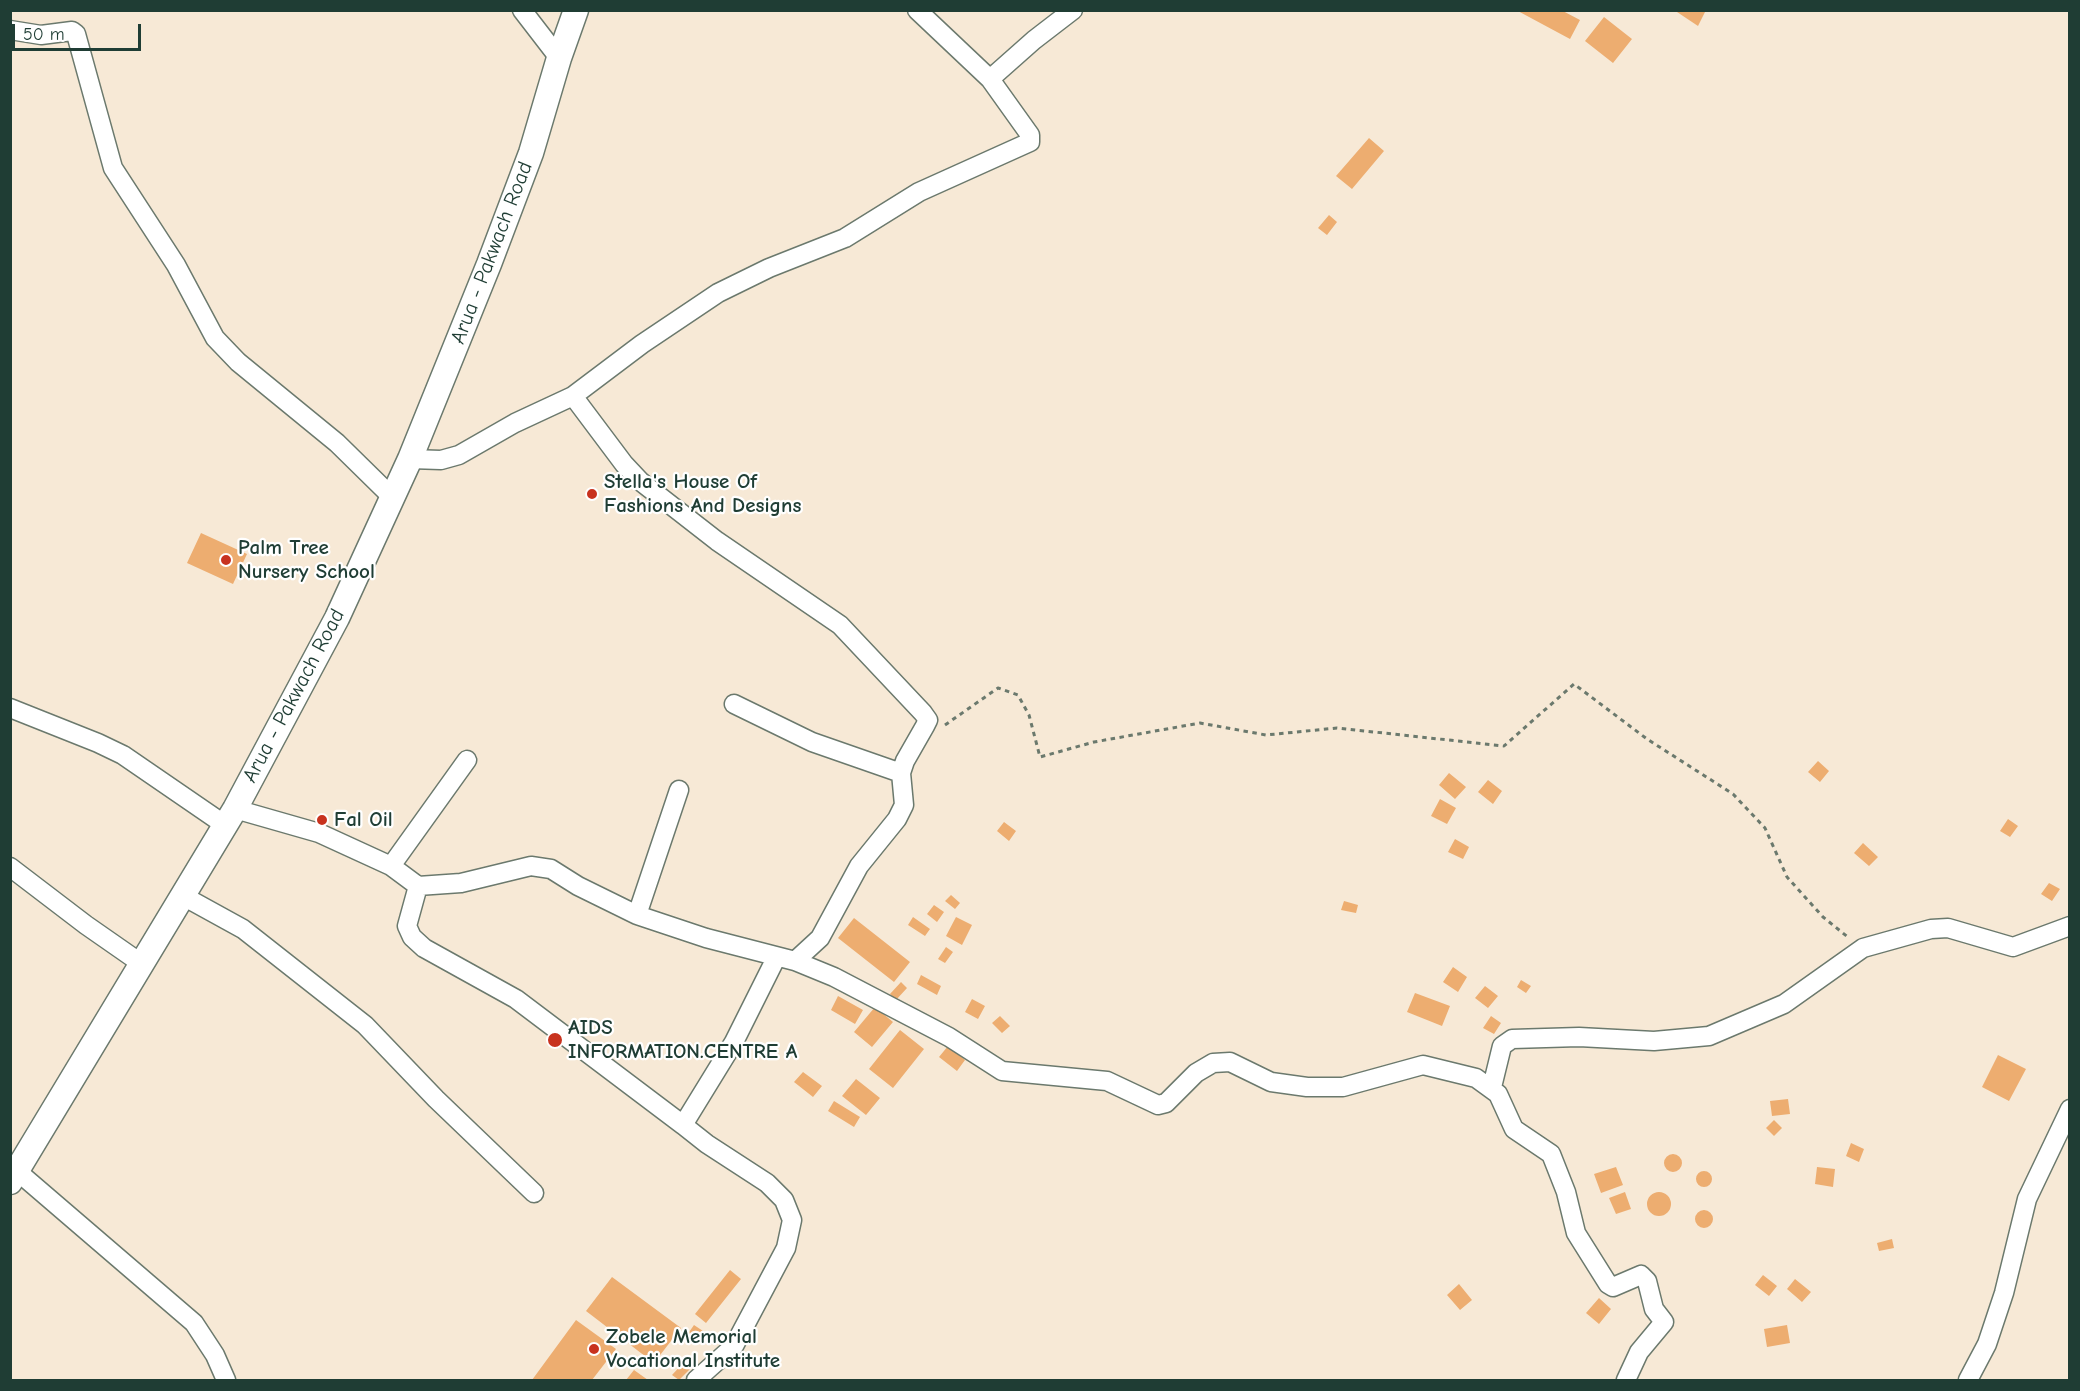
<!DOCTYPE html>
<style>
body{margin:0}
#map{position:relative;width:2080px;height:1391px;overflow:hidden;background:#f7e9d6;font-family:"Comic Neue",sans-serif}
canvas{display:block}
.frame{position:absolute;inset:0;border:12px solid #1f3d34;pointer-events:none}
.scale{position:absolute;left:12px;top:24px;width:129px;height:27px;box-sizing:border-box;border:3px solid #1f3d34;border-top:0;padding-left:8px;font-size:18px;line-height:21px;white-space:nowrap;color:#1f3d34;-webkit-text-stroke:4px #fff;paint-order:stroke}
</style>
<div id="map">
<canvas width="2080" height="1391"></canvas>
<div class="frame"></div>
<div class="scale">50 m</div>
</div>
<script>
const context = document.querySelector('canvas').getContext('2d');
context.lineJoin = 'round';
function paint(path, color) { context.fillStyle = color; context.fill(path, 'evenodd'); }
const shape = rows => new Path2D(rows.map(r => 'M' + r).join(''));
function trace(path, color, width, dash) { context.strokeStyle = color; context.lineWidth = width; context.lineCap = dash ? 'butt' : 'round'; context.setLineDash(dash || []); context.stroke(path); }
function drawText(font, color, halo, rows, align = 'center') {
  context.font = font + ' "Comic Neue",sans-serif'; context.lineWidth = 4.5; context.setLineDash([]); context.textBaseline = 'middle'; context.strokeStyle = halo; context.fillStyle = color; for (const [text, x, y, turn = 0] of rows) {
    context.save(); context.translate(x, y); context.rotate((+turn || 0) * Math.PI / 180); context.textAlign = isNaN(turn) ? turn : align; if (halo) context.strokeText(text, 0, 0); context.fillText(text, 0, 0); context.restore();
  }
}
const building = shape([
 [1516,10,1561,10,1580,20,1570,39],
 [1674,10,1706,10,1698,26],
 [1604,17,1632,39,1613,63,1585,41],
 [1369,138,1384,151,1352,189,1336,176],
 [1329,215,1337,222,1327,235,1318,228],
 [201,533,247,554,233,584,187,563],
 [1818,761,1829,771,1820,782,1808,772],
 [1449,773,1466,787,1455,799,1439,785],
 [1488,780,1502,791,1493,804,1478,792],
 [1440,799,1456,808,1447,824,1431,816],
 [2008,819,2018,826,2010,837,2000,831],
 [1004,822,1016,831,1009,841,997,831],
 [1455,839,1469,847,1463,859,1448,852],
 [1863,843,1878,857,1869,866,1854,853],
 [2049,883,2060,889,2052,901,2041,894],
 [951,895,960,903,955,909,945,901],
 [1344,901,1358,905,1356,913,1341,910],
 [934,905,944,912,937,922,927,914],
 [913,917,930,929,925,936,908,925],
 [956,917,972,925,962,945,946,936],
 [854,918,910,962,894,982,838,938],
 [946,947,953,952,945,963,938,959],
 [1453,967,1467,977,1458,992,1443,982],
 [921,975,941,986,937,995,917,984],
 [1521,980,1531,986,1526,993,1517,987],
 [901,982,907,988,896,1000,890,994],
 [1485,986,1498,996,1488,1008,1475,998],
 [1415,993,1450,1006,1442,1026,1407,1012],
 [838,996,863,1010,855,1024,831,1010],
 [972,999,985,1006,978,1019,965,1012],
 [875,1007,893,1022,872,1047,854,1032],
 [1000,1016,1010,1026,1002,1033,992,1023],
 [1491,1016,1501,1023,1494,1034,1483,1028],
 [900,1030,924,1049,893,1088,869,1069],
 [948,1046,965,1060,957,1071,939,1057],
 [1998,1055,2026,1069,2009,1101,1982,1087],
 [803,1072,822,1086,813,1097,794,1082],
 [856,1079,880,1098,866,1115,842,1096],
 [1788,1099,1790,1114,1772,1116,1770,1101],
 [834,1101,860,1117,854,1127,828,1111],
 [1774,1120,1782,1128,1774,1136,1766,1128],
 [1851,1143,1864,1149,1859,1162,1846,1156],
 '1664 1163a9 9 0 1 1 18 0a9 9 0 1 1-18 0Z',
 [1616,1167,1623,1185,1601,1193,1594,1174],
 [1817,1167,1835,1169,1833,1187,1815,1184],
 '1696 1179a8 8 0 1 1 16 0a8 8 0 1 1-16 0Z',
 [1625,1192,1631,1209,1616,1214,1609,1198],
 '1647 1204a12 12 0 1 1 24 0a12 12 0 1 1-24 0Z',
 '1695 1219a9 9 0 1 1 18 0a9 9 0 1 1-18 0Z',
 [1892,1239,1894,1248,1879,1251,1877,1243],
 [730,1270,741,1279,706,1323,695,1314],
 [1763,1275,1777,1286,1769,1296,1755,1285],
 [612,1277,681,1328,654,1363,586,1311],
 [1795,1279,1811,1292,1802,1302,1787,1289],
 [1459,1284,1472,1300,1460,1310,1447,1295],
 [1599,1298,1611,1309,1599,1324,1586,1313],
 [576,1320,616,1349,592,1380,532,1380],
 [694,1325,703,1331,697,1341,687,1335],
 [1787,1325,1790,1343,1767,1347,1764,1329],
 [686,1360,693,1366,679,1380,672,1375],
 [634,1370,648,1380,626,1380]
]);
const path = shape([
 [945,725,998,688,1018,695,1029,715,1040,757,1094,742,1200,723,1266,735,1337,728,1504,746,1574,684,1647,739,1733,794,1765,828,1787,877,1823,917,1849,938]
]);
const minor = shape([
 [522,10,559,58],
 [10,30,41,35,72,31,76,34,113,168,176,265,215,338,238,362,337,443,392,497],
 [990,79,1034,40,1073,10],
 [573,396,642,344,718,293,769,268,845,238,919,192,1030,142,1030,135,990,79,917,10],
 [410,459,441,460,459,455,515,423,573,396,624,464,640,481,717,541,840,625,923,713,928,720,925,726,905,761,901,773,904,805,897,819,859,866,820,938,795,961],
 [734,704,812,742,901,773],
 [10,708,98,743,123,755,225,825],
 [235,809,319,833,391,866,418,886,407,926,412,937,424,948,516,999,683,1125,734,1042,776,958],
 [391,866,467,760],
 [10,867,86,925,142,964],
 [418,886,461,883,531,866,551,869,578,886,637,915,706,938,795,961,834,977,949,1037,1002,1071,1107,1081,1158,1105,1166,1103,1196,1073,1213,1063,1230,1062,1271,1082,1307,1087,1343,1087,1423,1065,1476,1078,1498,1094,1514,1129,1551,1154,1566,1192,1576,1233,1608,1284,1613,1287,1641,1275,1647,1281,1654,1309,1664,1322,1639,1352,1626,1380],
 [183,896,243,929,365,1025,436,1099,534,1193],
 [637,915,679,790],
 [1492,1087,1502,1046,1512,1039,1579,1037,1654,1041,1709,1036,1784,1004,1863,948,1931,929,1948,928,2013,947,2070,926],
 [683,1125,707,1144,767,1183,784,1200,792,1220,786,1248,734,1346,696,1380],
 [17,1171,194,1323,215,1355,226,1380],
 [1968,1380,1987,1344,2004,1293,2027,1199,2070,1109]
]);
const major = shape([
 [10,1182,235,809,337,618,410,459,489,264,531,153,559,58,576,10]
]);
const markers = [
 [592,494,6,"#c8321e"],
 [226,560,6,"#c8321e"],
 [322,820,6,"#c8321e"],
 [555,1040,8,"#c8321e"],
 [594,1349,6,"#c8321e"]
];
const streetNames = [
 ["Arua - Pakwach Road",492,253,-69],
 ["Arua - Pakwach Road",294,696,-62]
];
const poiNames = [
 ["Stella's House Of",604,482],
 ["Fashions And Designs",604,506],
 ["Palm Tree",238,548],
 ["Nursery School",238,572],
 ["Fal Oil",334,820],
 ["AIDS",568,1028],
 ["INFORMATION.CENTRE A",568,1052],
 ["Zobele Memorial",606,1337],
 ["Vocational Institute",606,1361]
];
paint(building, '#edad70');
trace(minor, '#6b796d', 21);
trace(major, '#6b796d', 27);
trace(path, '#6b796d', 3, [4.5, 4.5]);
trace(minor, '#fff', 18);
trace(major, '#fff', 24);
for (const [x, y, r, color] of markers) { const dot = new Path2D(); dot.arc(x, y, r, 0, 2 * Math.PI); context.fillStyle = color; context.fill(dot); trace(dot, '#fff', 2); }
drawText('21px', '#1f3d34', '#fff', streetNames);
drawText('bold 21px', '#1f3d34', '#fff', poiNames, 'left');
</script>
